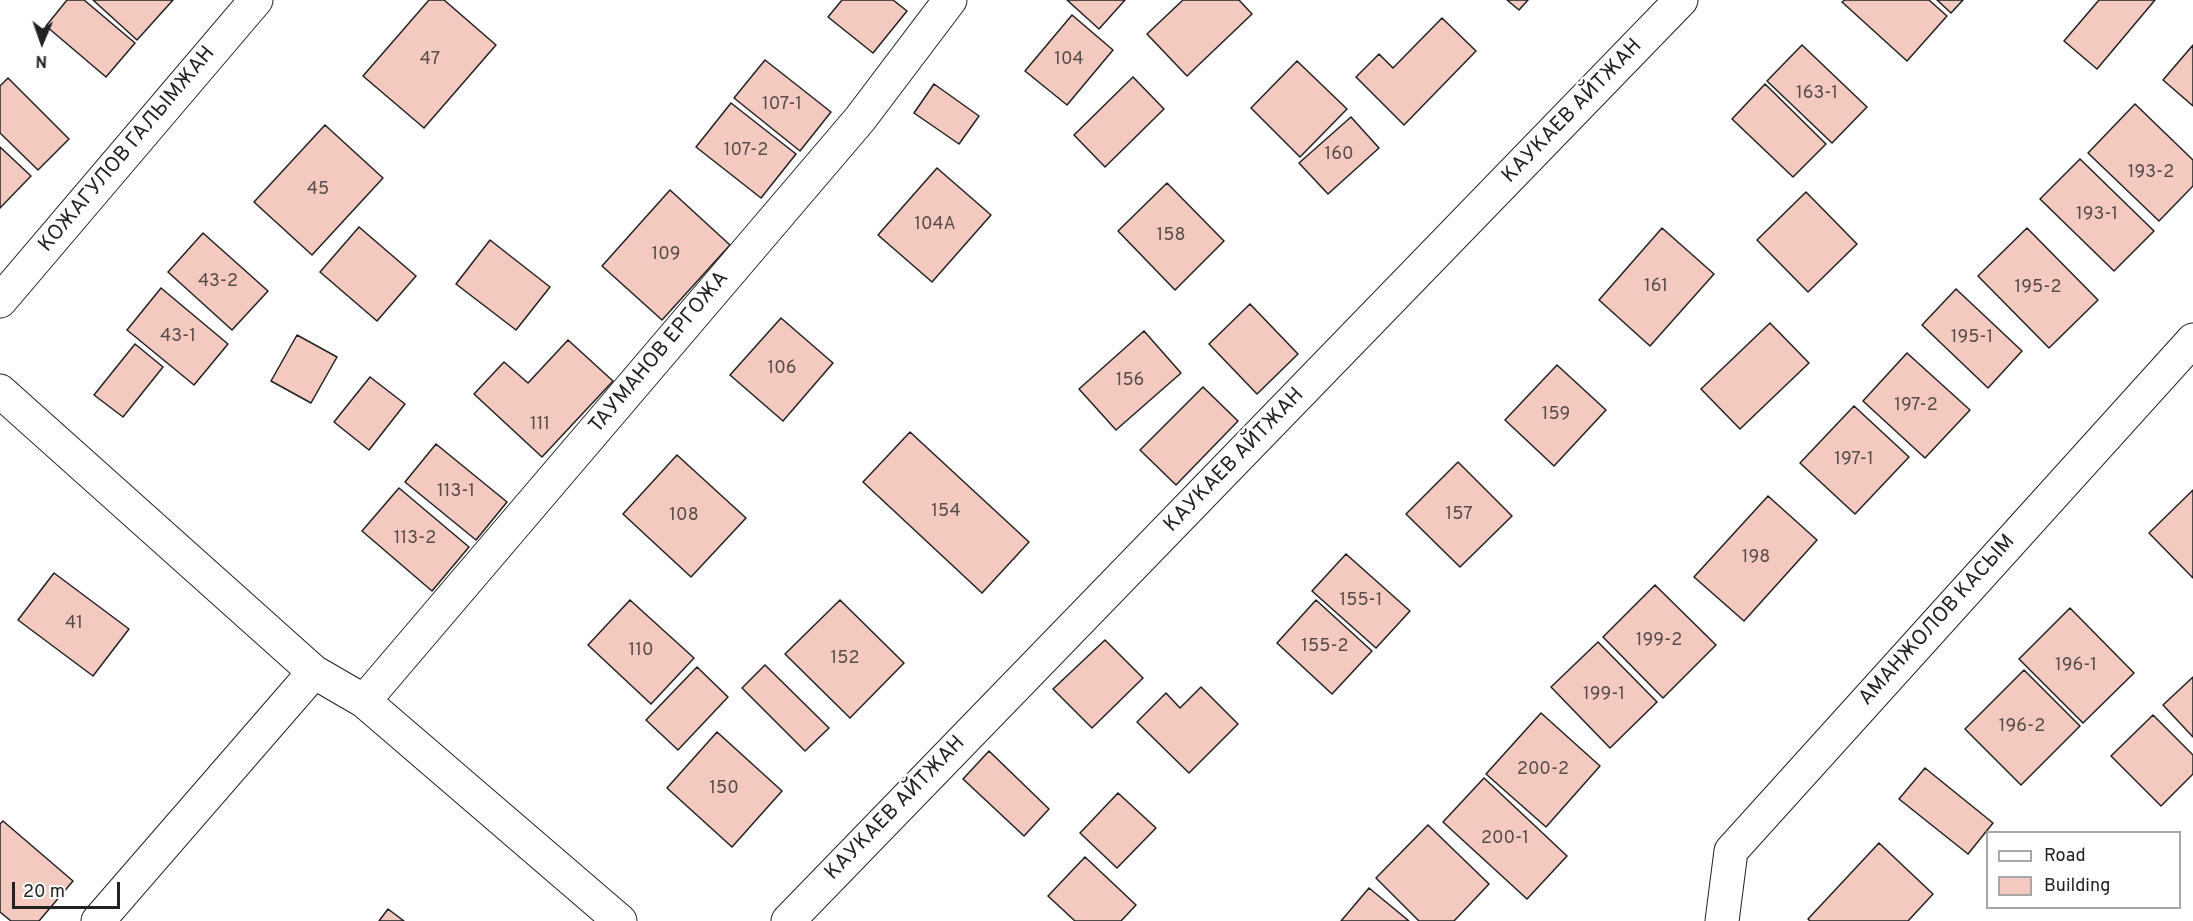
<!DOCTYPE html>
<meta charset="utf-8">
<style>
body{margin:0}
#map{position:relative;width:2193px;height:921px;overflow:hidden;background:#fff;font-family:Overpass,sans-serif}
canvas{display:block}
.legend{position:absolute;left:1986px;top:831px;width:195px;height:78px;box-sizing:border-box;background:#fff;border:2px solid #a7a7a7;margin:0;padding:8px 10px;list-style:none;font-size:18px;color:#222}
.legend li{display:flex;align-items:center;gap:12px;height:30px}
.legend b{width:30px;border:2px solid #a7a7a7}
.north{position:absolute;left:12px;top:12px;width:60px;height:60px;-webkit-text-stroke:4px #fff;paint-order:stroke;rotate:182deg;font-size:16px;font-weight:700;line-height:24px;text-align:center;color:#222}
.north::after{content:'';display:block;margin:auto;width:21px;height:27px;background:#222;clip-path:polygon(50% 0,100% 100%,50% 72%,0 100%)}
.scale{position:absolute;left:12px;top:882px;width:108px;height:27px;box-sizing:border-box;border:3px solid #222;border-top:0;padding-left:8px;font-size:18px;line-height:21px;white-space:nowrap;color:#222;-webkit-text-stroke:4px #fff;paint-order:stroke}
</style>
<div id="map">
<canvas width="2193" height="921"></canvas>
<ul class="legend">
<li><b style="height:8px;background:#fff"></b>Road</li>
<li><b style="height:16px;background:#f3c9c0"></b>Building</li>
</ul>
<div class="north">N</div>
<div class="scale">20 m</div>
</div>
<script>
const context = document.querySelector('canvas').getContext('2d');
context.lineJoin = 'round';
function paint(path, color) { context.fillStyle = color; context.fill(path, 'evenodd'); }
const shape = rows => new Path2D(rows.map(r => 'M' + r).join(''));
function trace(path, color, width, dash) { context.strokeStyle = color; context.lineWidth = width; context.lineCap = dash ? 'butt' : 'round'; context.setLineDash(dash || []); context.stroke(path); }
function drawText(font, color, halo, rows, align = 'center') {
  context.font = font + ' Overpass,sans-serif'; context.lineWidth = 4.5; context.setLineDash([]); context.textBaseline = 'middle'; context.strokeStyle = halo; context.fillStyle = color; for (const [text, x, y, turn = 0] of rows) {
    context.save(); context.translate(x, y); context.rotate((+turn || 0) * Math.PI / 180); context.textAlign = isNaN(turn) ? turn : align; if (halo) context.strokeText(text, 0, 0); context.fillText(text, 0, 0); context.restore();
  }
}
const building = shape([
 [67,0,84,0,135,43,106,77,46,26,67,0],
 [93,0,173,0,137,40,93,0],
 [429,0,444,0,496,45,424,128,363,76,429,0],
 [842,0,893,0,907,11,873,53,828,17,842,0],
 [1067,0,1125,0,1099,29,1067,0],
 [1183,0,1239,0,1252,14,1187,76,1147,34,1183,0],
 [1507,0,1528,0,1519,10,1507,0],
 [1845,0,1929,0,1947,16,1907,61,1842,2,1845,0],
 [1937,0,1963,0,1951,13,1937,0],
 [2099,0,2155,0,2097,69,2064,41,2099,0],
 [1072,15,1113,50,1067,105,1025,71,1072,15],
 [1442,18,1476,51,1404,125,1356,77,1379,54,1393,68,1442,18],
 [1802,45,1867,107,1832,143,1767,81,1802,45],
 [2193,45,2193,106,2163,80,2193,45],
 [765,60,831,112,800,151,734,98,765,60],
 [1297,61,1347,109,1300,157,1251,108,1297,61],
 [1133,77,1164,109,1105,167,1074,135,1133,77],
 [8,78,69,139,38,170,0,133,0,86,8,78],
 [934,84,979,116,959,144,914,113,934,84],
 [1765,84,1826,144,1793,177,1732,119,1765,84],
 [731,103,796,154,761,198,696,147,731,103],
 [2135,104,2193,160,2193,186,2159,221,2088,153,2135,104],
 [1351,117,1379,148,1328,194,1299,163,1351,117],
 [325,125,383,178,312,255,254,202,325,125],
 [0,147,31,176,0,208,0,147],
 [2080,159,2154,231,2114,271,2040,199,2080,159],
 [937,168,991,215,932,282,878,235,937,168],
 [1167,183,1224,241,1175,290,1118,231,1167,183],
 [670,190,730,245,662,320,602,266,670,190],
 [1806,192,1857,244,1808,292,1757,240,1806,192],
 [359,227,416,276,377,321,320,272,359,227],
 [1662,228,1714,274,1650,346,1599,300,1662,228],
 [2027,228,2098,300,2049,348,1978,276,2027,228],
 [203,233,268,291,232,330,168,272,203,233],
 [490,240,550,287,516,330,456,284,490,240],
 [161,288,228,344,194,385,127,330,161,288],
 [1956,289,2022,351,1988,388,1922,325,1956,289],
 [1250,304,1298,354,1257,394,1209,344,1250,304],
 [781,318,833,363,783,421,730,375,781,318],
 [1770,323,1809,363,1740,429,1701,389,1770,323],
 [1144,331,1181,373,1116,430,1079,389,1144,331],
 [297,335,337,357,311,403,271,381,297,335],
 [568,340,613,381,542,457,474,394,504,362,528,383,568,340],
 [135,344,163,367,123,417,94,395,135,344],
 [1907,353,1970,410,1925,458,1863,401,1907,353],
 [1557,365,1606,410,1554,466,1505,420,1557,365],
 [370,377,405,404,369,450,334,422,370,377],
 [1203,387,1238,421,1176,485,1140,450,1203,387],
 [1854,406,1909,457,1855,514,1800,463,1854,406],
 [910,432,1029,542,982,593,863,482,910,432],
 [436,444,507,502,476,540,405,482,436,444],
 [677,455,746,518,691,577,623,514,677,455],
 [1458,462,1512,516,1460,567,1406,514,1458,462],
 [399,488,469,547,432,591,362,531,399,488],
 [2193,490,2193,578,2149,533,2193,490],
 [1768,496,1817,540,1744,621,1694,577,1768,496],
 [1346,554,1410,611,1376,648,1312,591,1346,554],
 [54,573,129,629,93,676,18,620,54,573],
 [1655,585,1716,645,1663,698,1603,637,1655,585],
 [630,600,694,658,651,704,588,645,630,600],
 [840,600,904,663,850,718,785,654,840,600],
 [1316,600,1372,651,1332,694,1277,643,1316,600],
 [2070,608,2134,673,2083,723,2019,659,2070,608],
 [1105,640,1143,678,1092,728,1053,689,1105,640],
 [1598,642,1657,702,1610,748,1551,687,1598,642],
 [765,665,829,728,805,751,742,688,765,665],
 [697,667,728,697,678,750,646,720,697,667],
 [2024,670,2080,726,2021,785,1965,729,2024,670],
 [2193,677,2193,737,2163,705,2193,677],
 [1201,687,1238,724,1189,773,1137,722,1166,693,1180,708,1201,687],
 [1541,713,1600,766,1546,827,1486,774,1541,713],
 [2153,715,2193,755,2193,774,2161,806,2111,756,2153,715],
 [717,732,782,791,732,847,667,788,717,732],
 [989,751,1049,809,1024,836,963,779,989,751],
 [1925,768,1993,823,1968,854,1899,799,1925,768],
 [1484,778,1567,856,1527,899,1443,822,1484,778],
 [1118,793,1156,828,1117,868,1080,833,1118,793],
 [3,821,73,881,39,921,11,921,0,912,0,824,3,821],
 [1428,825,1489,884,1454,921,1419,921,1376,878,1428,825],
 [1879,843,1933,894,1908,921,1810,921,1808,919,1879,843],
 [1085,857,1136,905,1121,921,1075,921,1048,896,1085,857],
 [1369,888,1409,921,1341,921,1369,888],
 [388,909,404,921,379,921,388,909]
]);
const minor = shape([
 [0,301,256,0],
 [0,391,314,672,364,701,620,921],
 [364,701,860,119,950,0],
 [98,921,314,672],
 [788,921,1681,0],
 [1722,921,1731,851,2193,340]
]);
const numberNames = [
 ["47",430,60],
 ["104",1069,60],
 ["163-1",1817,94],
 ["107-1",782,105],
 ["107-2",746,151],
 ["160",1339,155],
 ["193-2",2151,173],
 ["45",318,190],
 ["193-1",2097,215],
 ["104А",935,225],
 ["158",1171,236],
 ["109",666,255],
 ["43-2",218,282],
 ["161",1656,287],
 ["195-2",2038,288],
 ["43-1",178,337],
 ["195-1",1972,338],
 ["106",782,369],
 ["156",1130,381],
 ["197-2",1916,406],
 ["159",1556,415],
 ["111",540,425],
 ["197-1",1854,460],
 ["113-1",456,492],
 ["154",946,512],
 ["157",1459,515],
 ["108",684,516],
 ["113-2",415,539],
 ["198",1756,558],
 ["155-1",1361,601],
 ["41",74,624],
 ["199-2",1659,641],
 ["155-2",1325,647],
 ["110",641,651],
 ["152",845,659],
 ["196-1",2076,666],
 ["199-1",1604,695],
 ["196-2",2022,727],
 ["200-2",1543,770],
 ["150",724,789],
 ["200-1",1505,839]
];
const streetNames = [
 ["КАУКАЕВ АЙТЖАН",1573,112,-46],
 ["КОЖАГУЛОВ ГАЛЫМЖАН",128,150,-50],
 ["ТАУМАНОВ ЕРГОЖА",660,353,-50],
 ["КАУКАЕВ АЙТЖАН",1235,461,-46],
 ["АМАНЖОЛОВ КАСЫМ",1938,621,-48],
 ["КАУКАЕВ АЙТЖАН",896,809,-46]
];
paint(building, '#f3c9c0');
trace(building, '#222', 1.5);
trace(minor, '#222', 35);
trace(minor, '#fff', 33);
drawText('18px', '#564c4a', null, numberNames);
drawText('21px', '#222', '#fff', streetNames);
</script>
